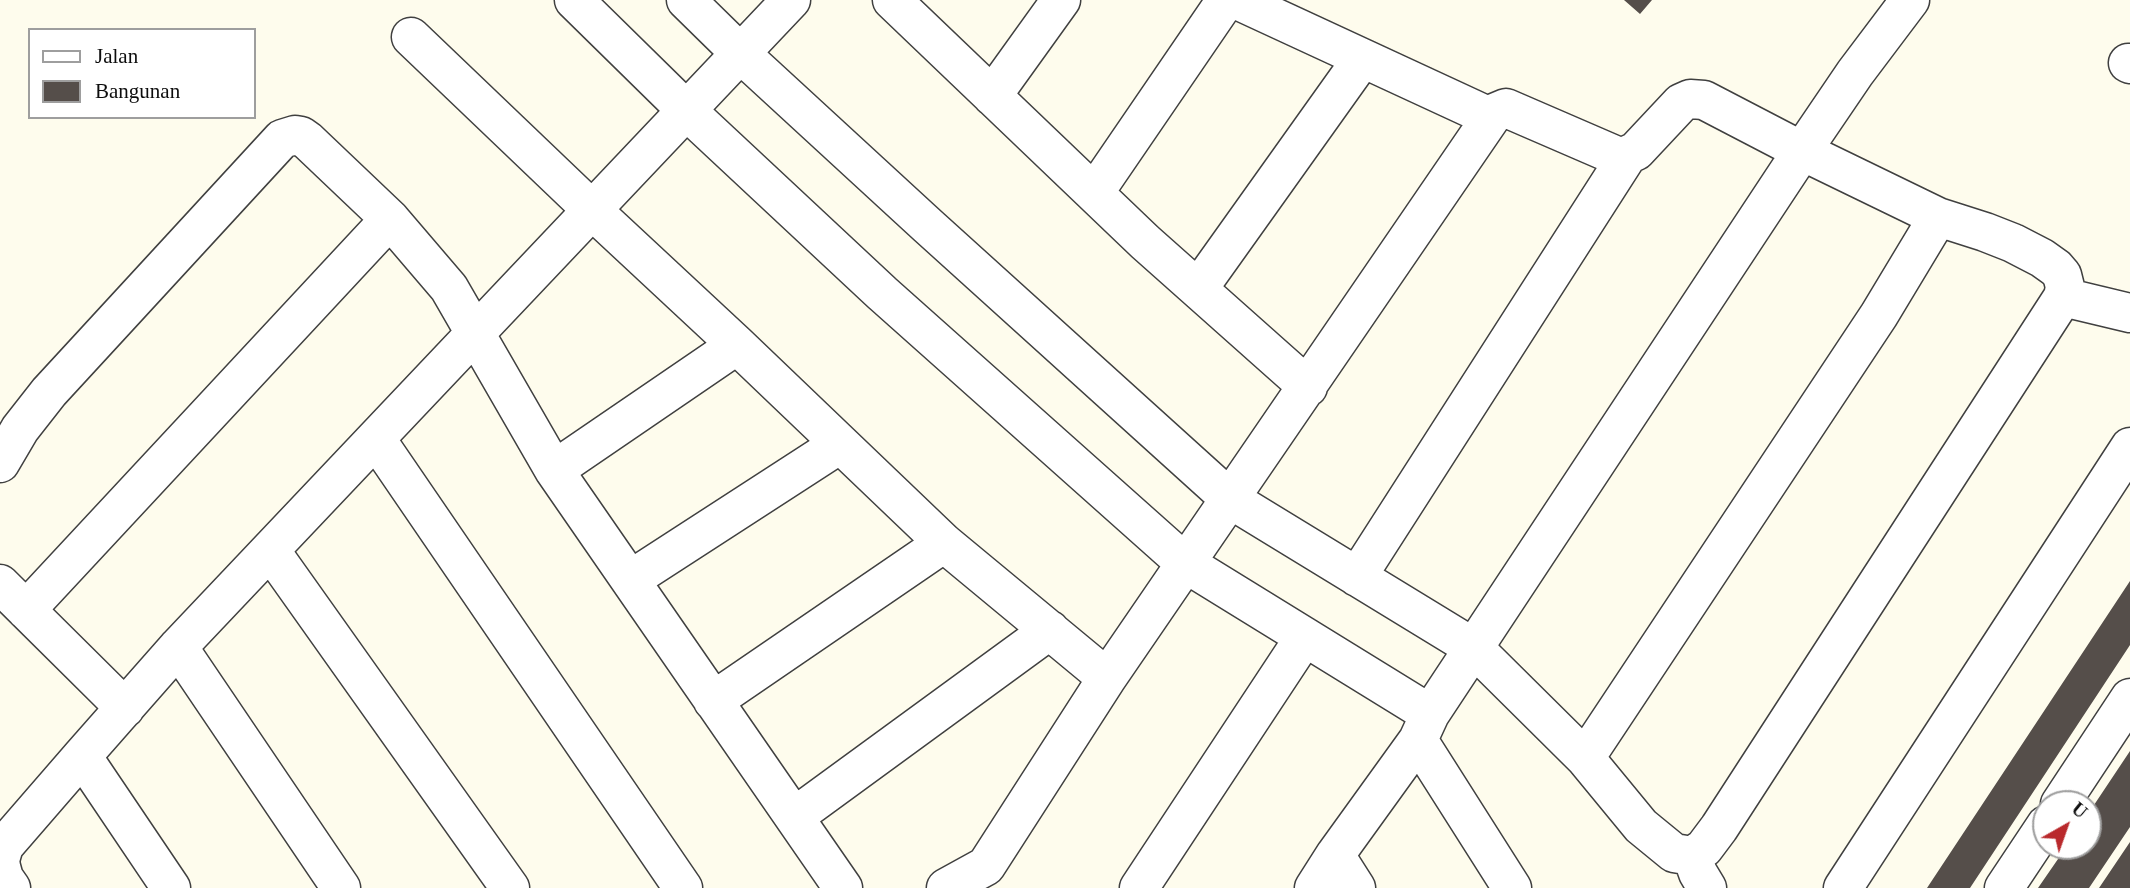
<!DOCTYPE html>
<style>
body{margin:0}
#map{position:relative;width:2130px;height:888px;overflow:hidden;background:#fefced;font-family:Georgia,serif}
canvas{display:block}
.legend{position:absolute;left:28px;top:28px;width:228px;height:91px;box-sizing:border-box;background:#fff;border:2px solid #9e9e9e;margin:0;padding:9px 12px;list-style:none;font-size:21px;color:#0d0d0d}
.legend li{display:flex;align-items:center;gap:14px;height:35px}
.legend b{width:35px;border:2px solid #9e9e9e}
.north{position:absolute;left:2032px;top:790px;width:70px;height:70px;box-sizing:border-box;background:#fff;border:2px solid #9e9e9e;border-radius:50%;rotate:40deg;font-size:19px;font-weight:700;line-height:28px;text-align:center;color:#0d0d0d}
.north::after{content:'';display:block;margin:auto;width:24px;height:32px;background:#b9292c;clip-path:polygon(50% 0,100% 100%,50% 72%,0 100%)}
</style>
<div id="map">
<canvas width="2130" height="888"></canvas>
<ul class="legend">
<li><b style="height:9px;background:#fff"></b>Jalan</li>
<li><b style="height:19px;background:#554e4a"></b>Bangunan</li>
</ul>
<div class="north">U</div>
</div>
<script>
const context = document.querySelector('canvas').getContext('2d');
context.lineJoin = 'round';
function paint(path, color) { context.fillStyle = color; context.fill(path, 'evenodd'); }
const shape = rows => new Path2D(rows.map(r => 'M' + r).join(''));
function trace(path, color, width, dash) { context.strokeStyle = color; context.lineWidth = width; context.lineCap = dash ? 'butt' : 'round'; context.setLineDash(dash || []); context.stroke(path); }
const building = shape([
 [1624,0,1652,0,1640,14],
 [2130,581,2130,645,1970,888,1927,888],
 [2130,751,2130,827,2089,888,2038,888,2067,846,2088,846,2088,814],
 [2130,842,2130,888,2099,888]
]);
const street = shape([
 [574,0,686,110,882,293,1185,563,1430,714],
 [686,0,740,53,927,225,1230,499,1474,648,1585,758,1641,826,1674,853,1692,856,1704,848,1719,828,2063,297,2065,287,2062,275,2056,268,2042,258,2013,243,1985,232,1938,217],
 [892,0,1145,242,1308,387],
 [1237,0,1490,117],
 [411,37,592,210,737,345,944,543,1107,678],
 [2128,63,2130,64],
 [992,96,1061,0],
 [1094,193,1226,0],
 [1198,289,1362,59],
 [2063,297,2130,313],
 [376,439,683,888],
 [0,463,20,429,49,392,282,139,295,135,301,136,308,141,390,219,449,288,554,470,843,888],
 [554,470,737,345],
 [270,550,510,888],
 [1357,577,1627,156],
 [630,580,840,444],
 [0,584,125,708],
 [26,610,390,219],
 [178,647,341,888],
 [713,701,944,543],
 [1418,740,1512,888],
 [82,756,171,888],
 [2060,804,2130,698],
 [794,817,1050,630],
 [1335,855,1356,888],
 [1692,856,1698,873,1707,888],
 [11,888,4,878,1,867,0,860,4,846,82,756,178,647,791,0],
 [946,888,986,866,1107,678,1494,113,1506,108,1617,156,1623,157,1636,151,1681,103,1690,99,1704,100,1802,151,1938,217,1879,315,1585,758],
 [1139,888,1304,638],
 [1314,888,1335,855,1418,740,1430,714,1802,151,1855,73,1910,0],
 [1843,888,2130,447],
 [2004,888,2046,825]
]);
paint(building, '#554e4a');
trace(street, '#404040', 41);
trace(street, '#fff', 38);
</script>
